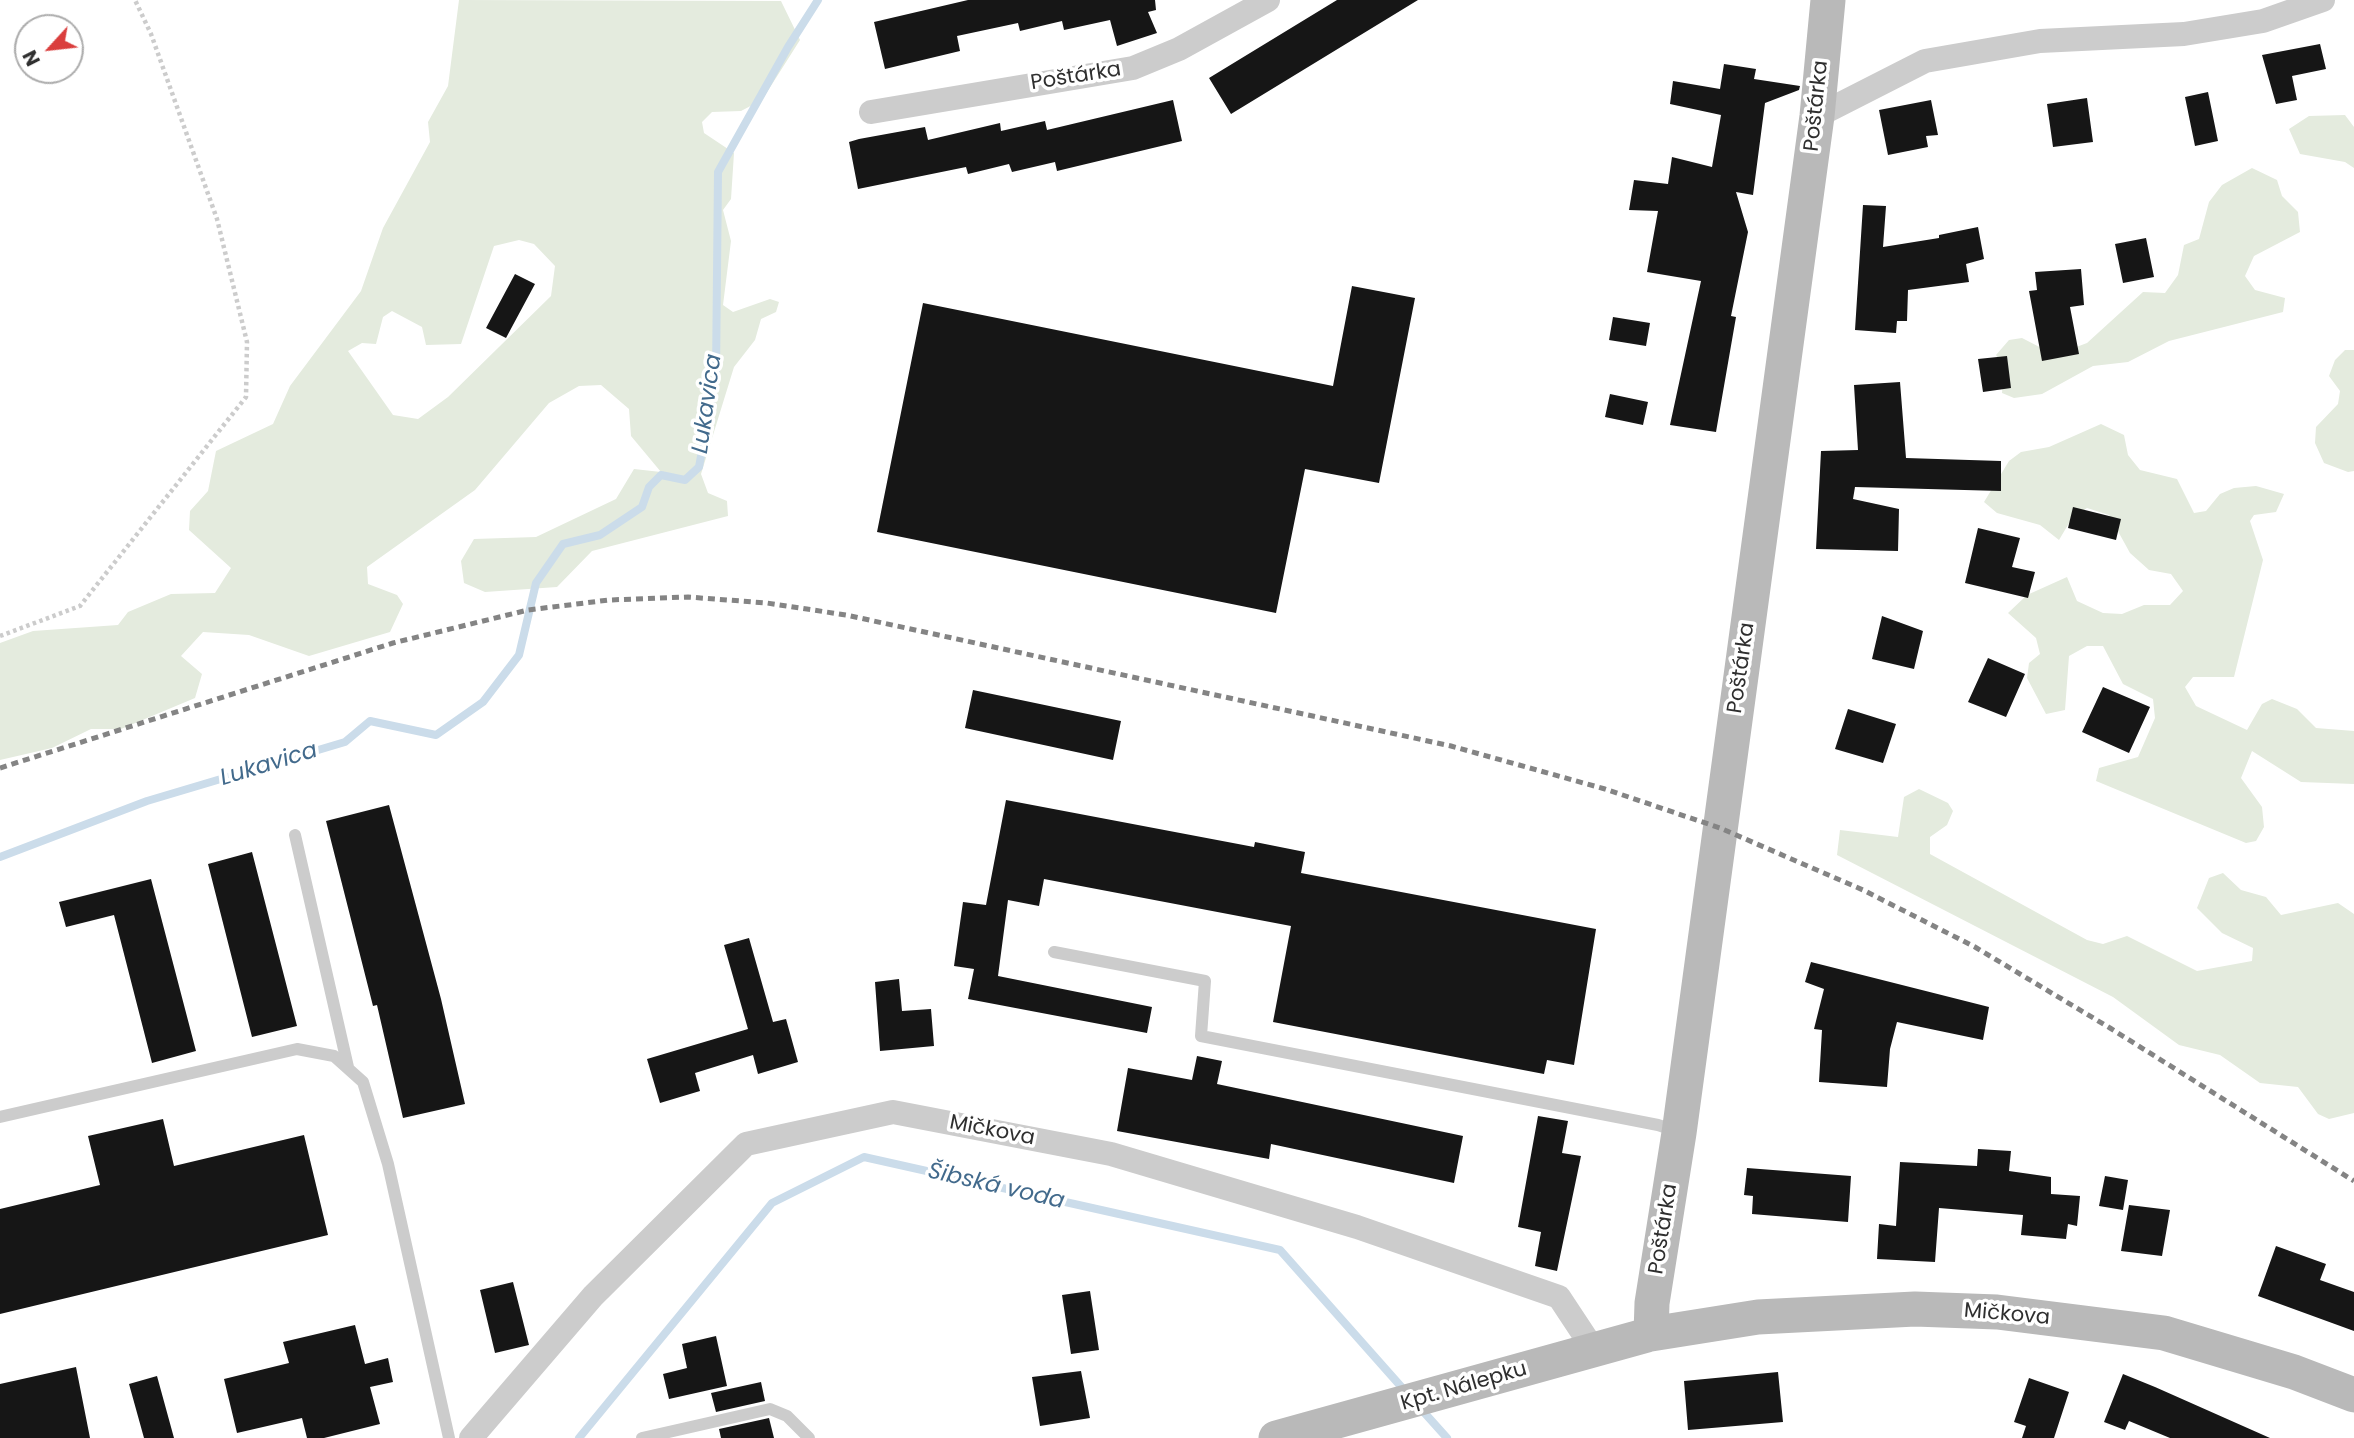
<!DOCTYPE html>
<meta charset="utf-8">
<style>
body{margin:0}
#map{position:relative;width:2354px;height:1438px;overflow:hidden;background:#fff;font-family:Poppins,sans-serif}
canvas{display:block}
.north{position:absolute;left:14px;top:14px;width:70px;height:70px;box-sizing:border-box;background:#fff;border:2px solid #acacac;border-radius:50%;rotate:243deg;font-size:19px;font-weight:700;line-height:28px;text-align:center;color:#2f2f2f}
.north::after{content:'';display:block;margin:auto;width:24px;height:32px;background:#da3e3d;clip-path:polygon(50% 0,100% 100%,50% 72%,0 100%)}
</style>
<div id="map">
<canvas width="2354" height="1438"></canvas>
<div class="north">N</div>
</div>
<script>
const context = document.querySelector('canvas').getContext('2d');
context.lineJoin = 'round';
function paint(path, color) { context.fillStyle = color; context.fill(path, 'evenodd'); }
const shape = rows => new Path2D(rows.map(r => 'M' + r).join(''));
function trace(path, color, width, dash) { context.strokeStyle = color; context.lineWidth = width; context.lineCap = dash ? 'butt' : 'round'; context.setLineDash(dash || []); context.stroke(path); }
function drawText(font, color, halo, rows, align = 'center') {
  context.font = font + ' Poppins,sans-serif'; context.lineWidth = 7; context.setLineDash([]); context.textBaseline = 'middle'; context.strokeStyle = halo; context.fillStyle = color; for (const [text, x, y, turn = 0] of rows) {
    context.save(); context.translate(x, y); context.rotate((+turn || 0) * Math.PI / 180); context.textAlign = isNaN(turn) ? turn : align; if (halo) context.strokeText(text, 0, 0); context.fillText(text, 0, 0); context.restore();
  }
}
const green = shape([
 [459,0,781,1,800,40,762,100,741,111,712,112,702,122,704,133,734,153,731,199,723,210,731,241,723,305,733,312,770,299,779,302,776,312,761,319,755,340,734,367,701,474,708,493,727,501,728,516,592,551,557,587,485,592,464,583,461,561,474,539,536,537,616,499,634,469,661,472,631,436,629,409,601,385,579,386,549,403,475,490,367,567,368,584,397,595,403,604,390,632,309,656,249,635,203,632,181,656,202,674,195,698,121,729,91,729,52,748,0,760,0,643,33,631,118,625,128,612,171,594,215,593,231,568,189,530,190,511,208,491,216,451,273,424,290,386,361,291,383,228,430,142,428,122,448,86],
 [519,240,534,244,555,266,551,296,448,397,418,419,393,415,348,351,362,343,376,344,383,317,392,311,422,327,426,345,461,344,494,246],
 [2345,115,2354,127,2354,168,2345,162,2300,154,2289,129,2309,116],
 [2252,168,2277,180,2282,196,2298,212,2300,232,2254,256,2245,276,2255,290,2285,298,2283,312,2169,341,2128,362,2093,366,2042,394,2014,398,2002,393,2004,367,1996,355,2009,340,2022,338,2055,355,2087,343,2143,292,2165,293,2178,275,2184,245,2199,239,2209,202,2222,185],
 [2345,350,2354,350,2354,471,2348,472,2324,463,2315,443,2316,427,2338,404,2340,391,2329,376,2335,360],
 [2101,424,2124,435,2128,455,2140,470,2177,479,2194,513,2206,511,2220,494,2234,488,2256,486,2284,494,2276,512,2254,515,2250,521,2263,560,2234,677,2193,677,2185,687,2196,706,2247,730,2262,704,2272,699,2297,709,2316,728,2354,731,2354,784,2301,782,2252,751,2241,778,2262,807,2264,827,2256,841,2246,843,2096,781,2099,768,2138,757,2155,718,2153,699,2123,684,2103,646,2087,646,2069,656,2065,710,2046,714,2027,678,2029,663,2040,654,2036,638,2008,613,2027,595,2067,577,2077,601,2103,613,2122,614,2144,605,2170,605,2183,591,2171,574,2149,570,2130,553,2109,515,2087,508,2072,518,2059,540,2040,525,1997,513,1984,502,2009,461,2021,452,2049,447],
 [1919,789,1948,803,1953,811,1947,825,1930,837,1930,854,2087,940,2103,944,2127,936,2197,971,2252,961,2253,948,2222,933,2197,908,2209,878,2223,873,2241,890,2266,897,2281,915,2338,903,2354,914,2354,1113,2329,1119,2318,1114,2298,1087,2260,1083,2220,1055,2179,1045,2113,997,1837,855,1840,830,1898,837,1904,797]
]);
const stream = shape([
 [0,857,147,801,345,742,370,721,436,735,483,702,519,655,536,583,563,544,600,535,642,507,649,487,661,475,685,480,699,467,716,375,718,172,788,47,818,0],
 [1421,1409,1447,1438],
 [579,1438,772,1203,864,1157,1280,1250,1405,1391]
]);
const building = shape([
 [968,0,1155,0,1156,10,1148,12,1157,33,1117,46,1110,20,1064,30,1062,21,1020,31,1018,23,957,36,960,51,885,69,874,22],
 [1337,0,1418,0,1231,114,1209,78],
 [2320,44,2326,69,2292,76,2297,100,2276,104,2262,55],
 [1724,64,1756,69,1754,79,1800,86,1799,90,1765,103,1753,195,1736,192,1748,232,1731,316,1736,317,1716,432,1670,425,1701,281,1647,272,1658,211,1629,210,1634,180,1668,184,1672,157,1712,167,1721,115,1670,104,1673,81,1720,89],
 [2208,92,2218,141,2195,146,2185,97],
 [2087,98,2093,142,2053,147,2047,104],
 [1173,100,1182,141,1057,171,1055,162,1012,172,1009,164,968,174,966,167,858,189,849,142,859,139,925,127,928,140,1000,123,1001,131,1045,121,1047,130],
 [1931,100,1938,135,1926,136,1928,147,1888,155,1879,110],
 [1863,205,1886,206,1883,247,1939,238,1939,235,1978,227,1984,259,1966,264,1969,282,1908,290,1907,321,1897,321,1896,333,1855,330],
 [2146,238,2154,277,2123,283,2115,244],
 [2081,269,2084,305,2070,307,2079,354,2042,361,2029,291,2037,290,2035,272],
 [515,274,535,284,506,338,486,328],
 [1352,286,1415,298,1379,483,1305,469,1276,613,877,532,923,303,1333,386],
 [1613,317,1650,323,1646,346,1609,340],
 [2007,356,2011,388,1983,392,1978,359],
 [1900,382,1906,458,2001,461,2001,491,1855,487,1853,499,1899,509,1898,551,1816,549,1821,451,1858,450,1854,385],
 [1610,394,1648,402,1643,425,1605,417],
 [2073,507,2121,519,2116,540,2068,528],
 [1978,528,2020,538,2012,567,2035,572,2028,598,1965,583],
 [1882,616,1923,631,1914,669,1872,659],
 [1988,658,2025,674,2006,717,1968,702],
 [2103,687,2150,707,2129,753,2082,732],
 [973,690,1121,721,1113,760,965,728],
 [1848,709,1896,724,1883,763,1835,749],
 [1006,800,1254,847,1255,842,1305,852,1301,873,1596,929,1574,1065,1547,1060,1544,1074,1273,1022,1291,926,1044,879,1039,906,1008,900,998,976,1152,1007,1147,1033,968,999,974,969,954,966,963,902,986,905],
 [389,805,441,999,465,1104,403,1118,377,1005,373,1006,326,821],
 [252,852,297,1026,252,1037,208,864],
 [151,879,196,1051,152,1063,114,915,66,927,59,902],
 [749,938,773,1022,786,1019,798,1062,758,1074,753,1055,695,1073,700,1091,660,1103,647,1059,748,1029,724,945],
 [1811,962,1989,1007,1983,1040,1897,1022,1890,1049,1887,1087,1819,1082,1822,1030,1814,1029,1824,989,1805,982],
 [899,979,902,1011,931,1009,934,1046,880,1051,875,982],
 [1197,1056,1222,1061,1217,1084,1463,1136,1454,1183,1271,1144,1269,1159,1117,1131,1128,1068,1192,1080],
 [1538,1116,1568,1121,1562,1153,1581,1156,1557,1271,1535,1266,1541,1232,1518,1227],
 [163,1119,174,1166,304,1135,328,1235,0,1314,0,1209,100,1185,88,1136],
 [1978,1149,2011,1151,2009,1171,2051,1177,2051,1194,2080,1196,2077,1226,2068,1224,2066,1239,2021,1235,2023,1215,1939,1208,1935,1262,1877,1259,1879,1224,1896,1226,1900,1162,1977,1166],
 [1747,1168,1851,1176,1848,1222,1752,1214,1753,1196,1744,1195],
 [2105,1176,2128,1180,2123,1210,2099,1206],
 [2129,1205,2170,1210,2162,1256,2121,1251],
 [2276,1246,2326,1264,2320,1280,2354,1292,2354,1331,2258,1296],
 [513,1282,529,1345,495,1353,480,1290],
 [1090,1291,1099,1350,1071,1354,1062,1295],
 [355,1325,365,1364,388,1358,393,1382,370,1387,380,1424,324,1438,307,1438,302,1418,237,1433,224,1379,289,1363,283,1342],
 [716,1336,727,1386,669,1399,663,1374,687,1368,682,1344],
 [76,1367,90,1438,0,1438,0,1384],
 [1081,1371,1090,1418,1040,1426,1032,1377],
 [1778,1372,1783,1422,1688,1430,1684,1381],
 [2123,1374,2155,1387,2270,1438,2170,1438,2129,1421,2125,1430,2104,1422],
 [157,1376,174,1438,144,1438,129,1384],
 [2029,1378,2069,1392,2054,1438,2022,1438,2026,1426,2014,1422],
 [761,1382,765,1401,716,1412,711,1393],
 [769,1418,774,1438,721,1438,719,1429]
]);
const path = shape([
 [0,636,80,606,246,397,247,342,217,219,151,34,135,0]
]);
const lane = shape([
 [295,835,348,1067],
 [1054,952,1205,981,1201,1036,1658,1125,1676,1131],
 [0,1117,297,1049,334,1056,363,1082,388,1164,449,1438],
 [642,1438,770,1409,787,1416,809,1438]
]);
const street = shape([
 [871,112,1133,68,1179,49,1268,0],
 [1817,116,1925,61,2040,41,2184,34,2263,21,2323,0],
 [471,1438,593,1296,746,1144,893,1112,1111,1154,1357,1227,1559,1297,1594,1350]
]);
const secondary = shape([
 [1651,1334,1652,1303,1679,1133,1817,116,1828,0],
 [1276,1438,1651,1334,1758,1317,1915,1309,1997,1312,2164,1333,2294,1372,2354,1395]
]);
const rail = shape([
 [0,768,393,643,528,610,609,600,688,597,767,603,846,615,1451,746,1605,789,1720,828,1863,890,1975,947,2110,1028,2354,1181]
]);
const streetNames = [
 ["Poštárka",1076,77,-9],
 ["Poštárka",1817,106,-84],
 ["Poštárka",1742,668,-82],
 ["Mičkova",992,1131,11],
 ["Poštárka",1664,1229,-81],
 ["Mičkova",2007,1315,5],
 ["Kpt. Nálepku",1464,1387,-16]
];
const waterNames = [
 ["Lukavica",708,404,-82],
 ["Lukavica",269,765,-17],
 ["Šibská voda",996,1187,13]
];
paint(green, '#e4ebde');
trace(stream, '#cbdcea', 8);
paint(building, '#161616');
trace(path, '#ccc', 4.5, [3.5, 3.5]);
trace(lane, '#ccc', 12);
trace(street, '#ccc', 24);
trace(secondary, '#b9b9b9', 35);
trace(rail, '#848484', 5, [7, 5]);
drawText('21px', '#2f2f2f', '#fff', streetNames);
drawText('italic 23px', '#426a8c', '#fff', waterNames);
</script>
